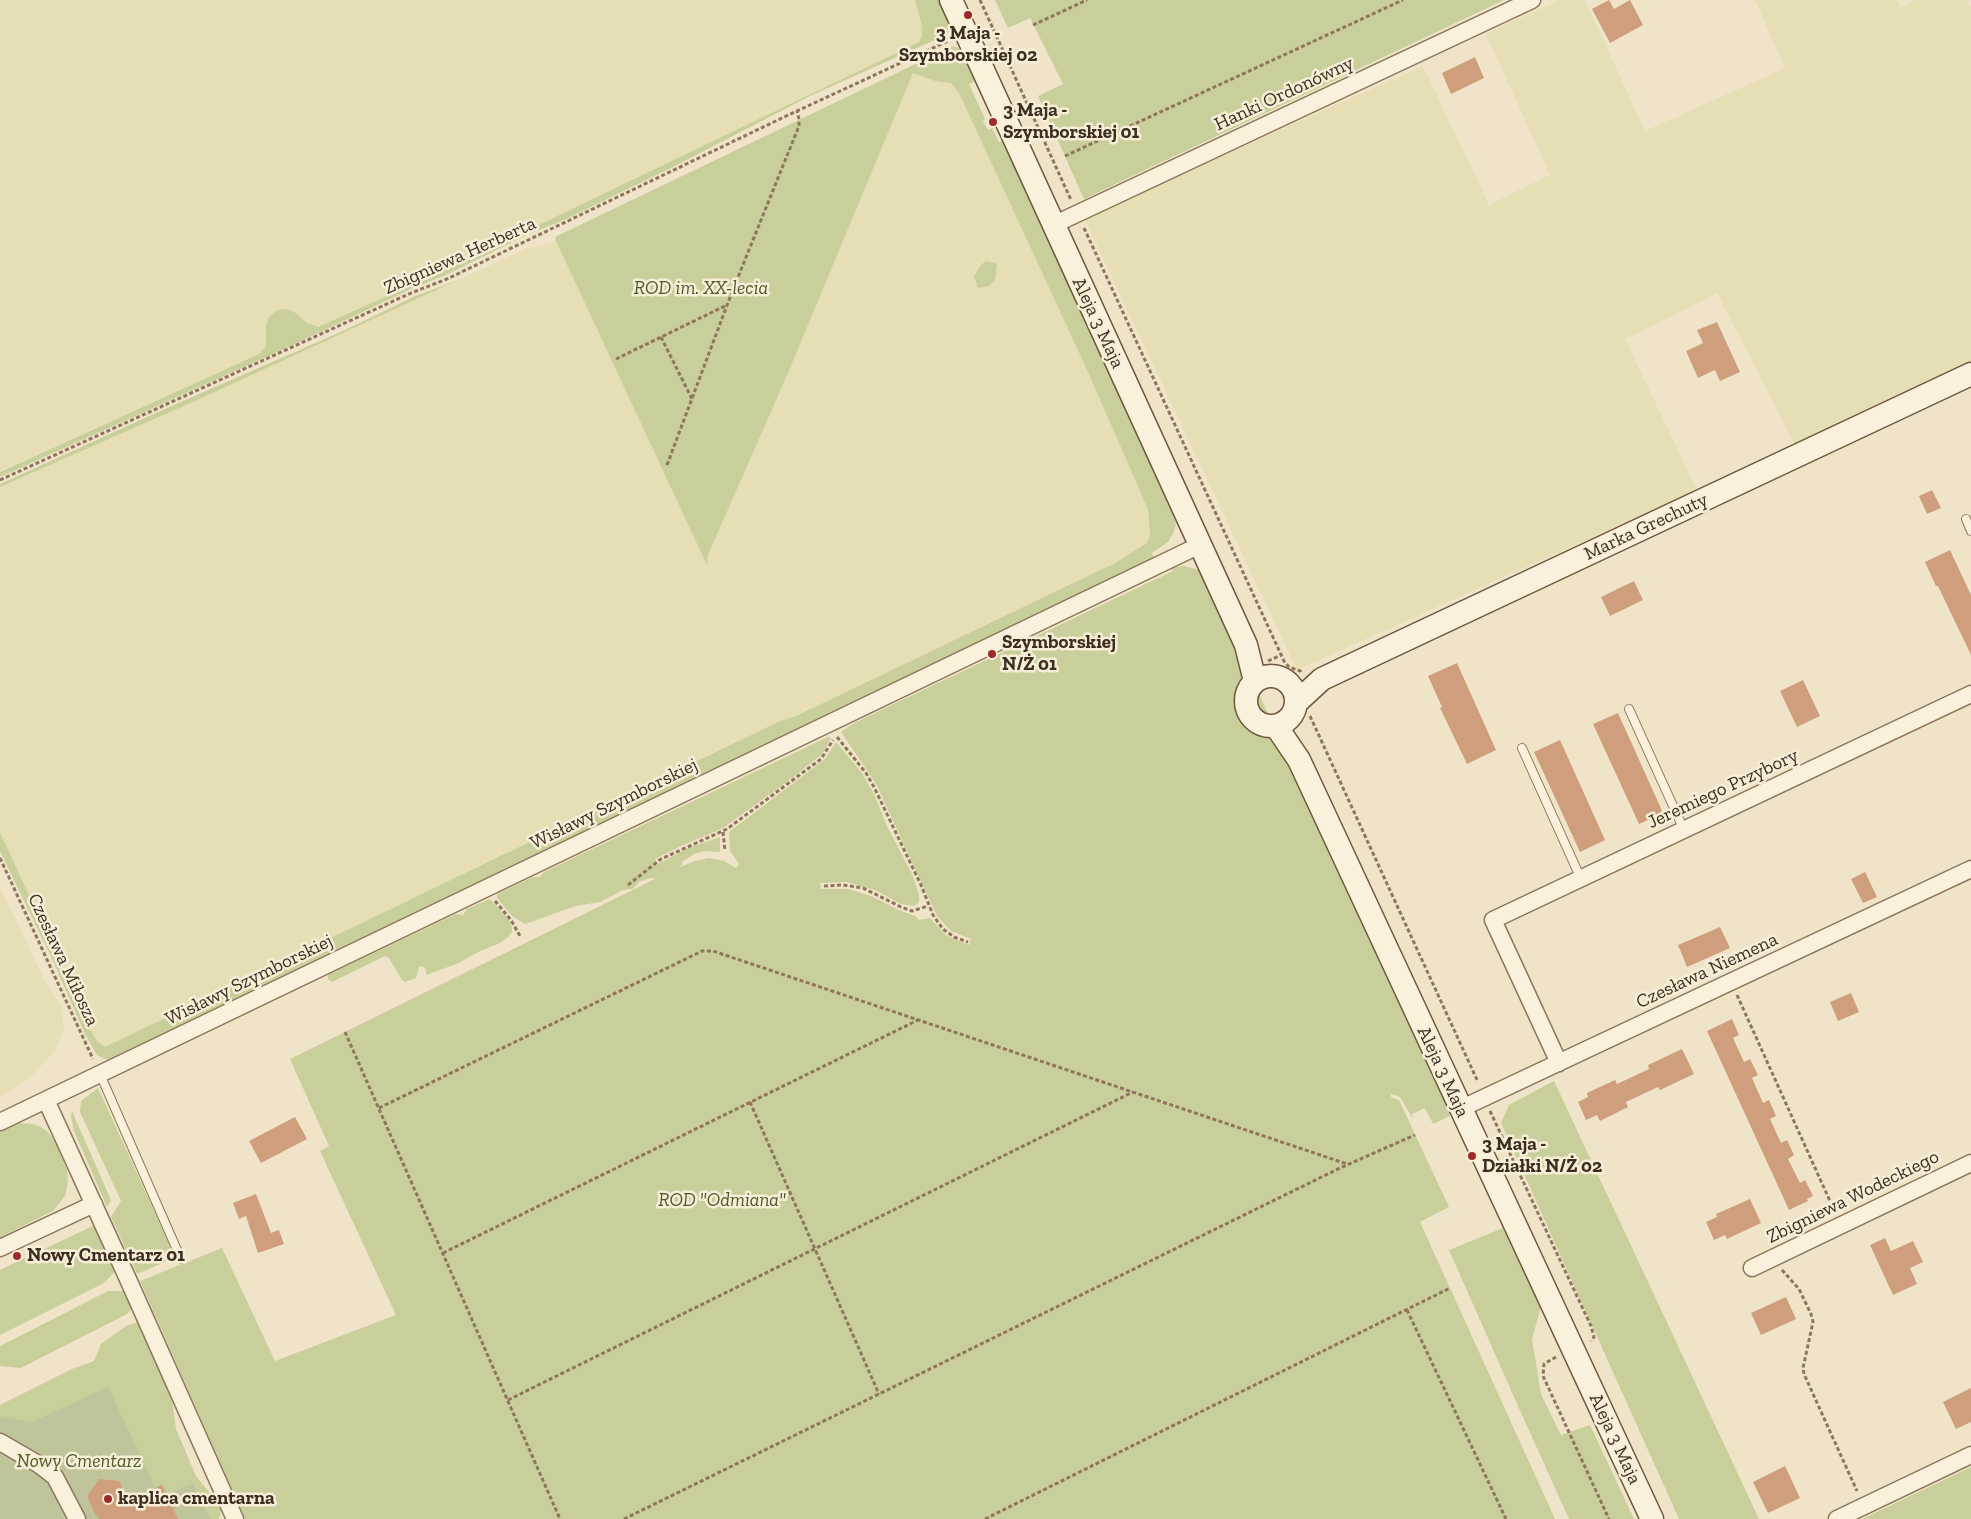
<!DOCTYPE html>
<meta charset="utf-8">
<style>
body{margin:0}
canvas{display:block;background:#f0e4c8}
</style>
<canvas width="1971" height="1519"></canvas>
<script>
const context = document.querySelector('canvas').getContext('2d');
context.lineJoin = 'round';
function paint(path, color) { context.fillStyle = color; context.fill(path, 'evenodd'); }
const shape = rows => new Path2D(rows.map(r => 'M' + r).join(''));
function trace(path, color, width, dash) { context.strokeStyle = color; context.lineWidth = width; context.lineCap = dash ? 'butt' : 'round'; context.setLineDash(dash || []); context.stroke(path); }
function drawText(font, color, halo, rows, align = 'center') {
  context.font = font + ' "Zilla Slab",serif'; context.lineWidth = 5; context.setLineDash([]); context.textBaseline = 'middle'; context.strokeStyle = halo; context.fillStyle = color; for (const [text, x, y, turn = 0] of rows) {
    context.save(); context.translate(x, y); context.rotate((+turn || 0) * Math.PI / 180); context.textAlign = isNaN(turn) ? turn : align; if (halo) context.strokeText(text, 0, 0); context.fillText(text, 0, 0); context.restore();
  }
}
const farmland = shape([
 [0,0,915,0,921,22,922,36,919,42,779,110,443,271,318,327,307,323,296,313,287,309,269,317,266,326,266,346,259,354,0,471],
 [1559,0,1585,0,1645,131,1785,68,1755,0,1897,0,1901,7,1916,0,1967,0,1971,8,1971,368,1797,449,1717,293,1625,339,1697,490,1297,670,1084,218,1423,66,1489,205,1550,175,1486,34],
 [913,73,935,81,952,83,959,93,1088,372,1140,491,1148,510,1149,521,1150,535,1147,543,1115,563,796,716,780,721,112,1044,105,1047,101,1046,92,1033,0,832,0,487,193,402,523,250,556,241,707,563,708,555,788,373],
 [996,264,995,279,978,288,974,276],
 [0,888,43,977,62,1009,64,1028,56,1049,30,1078,0,1097]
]);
const green = shape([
 [915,0,941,0,951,22,950,29,946,35,810,96,673,167,564,220,527,235,446,275,411,289,297,343,0,477,0,472,259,354,266,346,266,326,269,317,277,310,287,309,296,313,307,323,318,327,443,271,919,42,922,36,921,22],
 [995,0,1504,0,1084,199,1038,96,1063,84,1030,18,1008,28],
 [953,46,964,50,978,80,969,84,985,119,983,121,988,130,992,128,999,142,1005,140,1169,498,1166,500,1176,523,1174,532,1168,542,1152,553,1154,558,109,1060,104,1059,97,1055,85,1034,52,959,0,851,0,832,92,1033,98,1042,105,1047,780,721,796,716,1115,563,1147,543,1150,535,1149,521,1148,510,1140,491,1088,372,959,93,951,83,935,81,913,73,788,373,708,555,707,565,556,241,555,237],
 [986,261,997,264,995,280,989,286,978,288,974,276,982,264],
 [458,280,193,402,0,487,0,484,158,412,345,330,413,297],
 [1184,566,1199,570,1203,574,1454,1112,1448,1117,1433,1124,1425,1108,1412,1114,1413,1119,1400,1097,1391,1094,1391,1097,1399,1100,1449,1207,1420,1222,1555,1519,245,1519,140,1281,222,1248,275,1361,396,1315,320,1151,329,1146,290,1059,655,879,651,878,639,882,633,889,623,890,600,902,576,906,525,924,512,916,497,898,497,894,533,877,540,877,544,872,828,737,831,737,827,746,821,755,788,781,723,828,679,847,655,859,658,864,688,848,720,837,720,852,705,851,694,854,682,862,682,865,678,868,695,861,709,858,724,861,736,868,739,864,730,851,729,832,825,759,836,742,862,773,874,794,887,826,912,874,919,894,919,902,915,906,901,904,875,890,846,882,820,883,821,889,848,889,871,896,899,910,915,916,919,920,930,918,947,936,969,945,971,939,951,931,937,916,876,784,841,732,854,723,1173,571,1172,568],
 [490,899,509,920,512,927,512,932,508,937,500,943,478,952,459,963,426,975,426,969,422,966,419,967,416,978,405,982,402,980,389,958,385,956,332,982,328,979,328,975,456,914,463,915,467,909],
 [1554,1081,1759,1519,1679,1519,1501,1123,1509,1105],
 [98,1088,169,1243,171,1252,169,1259,165,1262,137,1274,111,1217,121,1201,80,1112,81,1101],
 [72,1111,111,1200,107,1207,74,1131,71,1117],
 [15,1123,33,1124,41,1127,49,1133,55,1141,67,1170,68,1183,65,1196,53,1211,0,1237,0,1129],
 [97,1224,117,1269,104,1283,0,1335,0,1270],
 [1503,1228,1541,1307,1532,1339,1541,1394,1561,1435,1590,1425,1634,1519,1569,1519,1518,1406,1449,1250],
 [125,1288,133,1307,127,1314,21,1368,0,1366,0,1346,108,1291,122,1291],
 [139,1322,171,1391,176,1429,196,1476,222,1508,219,1519,206,1519,155,1487,154,1485,0,1432,0,1405,72,1369,94,1361,101,1344,126,1326],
 [1971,1467,1971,1519,1862,1519]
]);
const cemetery = shape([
 [108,1387,155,1487,163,1484,168,1494,193,1483,210,1519,0,1519,0,1416,32,1422]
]);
const building = shape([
 [1609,0,1614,9,1630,0,1643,25,1610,43,1592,9],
 [1475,57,1484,78,1451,94,1442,73],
 [1717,322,1740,372,1720,381,1715,370,1698,378,1686,351,1703,343,1697,330],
 [1932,490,1941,508,1927,514,1919,496],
 [1950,550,1971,595,1971,655,1938,586,1936,586,1925,562],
 [1634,581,1643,600,1610,616,1601,597],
 [1457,663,1496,750,1467,764,1440,708,1442,707,1428,676],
 [1803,680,1820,716,1797,727,1780,691],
 [1618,713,1663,813,1639,824,1593,724],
 [1560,740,1605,840,1580,852,1534,752],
 [1865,872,1877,897,1863,903,1851,879],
 [1720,927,1730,948,1687,967,1678,945],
 [1851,993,1859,1012,1838,1021,1830,1002],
 [1732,1019,1739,1035,1733,1038,1744,1062,1750,1059,1758,1075,1752,1078,1763,1103,1769,1100,1776,1116,1770,1119,1781,1143,1787,1140,1794,1155,1788,1159,1800,1183,1805,1180,1813,1196,1807,1199,1808,1201,1789,1210,1707,1031],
 [1682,1049,1694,1074,1660,1090,1658,1087,1626,1102,1628,1107,1600,1121,1597,1115,1586,1120,1578,1102,1588,1097,1587,1093,1615,1080,1617,1084,1649,1069,1648,1065],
 [295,1117,307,1139,261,1163,249,1141],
 [256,1194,271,1233,279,1230,284,1244,258,1253,246,1216,239,1219,233,1203],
 [1750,1199,1761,1223,1727,1239,1725,1235,1714,1240,1706,1222,1717,1217,1716,1214],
 [1885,1238,1891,1251,1913,1241,1923,1262,1910,1268,1917,1284,1893,1295,1870,1245],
 [1786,1297,1796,1319,1761,1335,1751,1313],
 [1971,1388,1971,1422,1956,1429,1943,1402],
 [1785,1466,1800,1498,1768,1513,1753,1482],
 [99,1479,119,1481,129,1501,162,1485,178,1519,99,1519,98,1515,96,1516,87,1496]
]);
const path = shape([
 [980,0,1071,200],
 [1033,25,1087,0],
 [1065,156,1403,0],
 [1084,228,1284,661,1289,667,1300,671,1302,670],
 [661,337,692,399],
 [616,359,727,305],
 [667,465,732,292,799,126,799,119,797,111],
 [0,480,411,293,447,279,782,118,950,40],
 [1268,661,1281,655],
 [1310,716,1478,1082],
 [837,737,866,773,874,787,921,885,933,915,943,929,954,937,968,942],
 [723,832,725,851],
 [0,858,93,1059],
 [628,885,661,859,727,829,821,759,833,740],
 [824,886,843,885,863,888,901,907,912,911,928,906],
 [495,901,511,920,520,936],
 [1737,995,1834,1210],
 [345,1032,560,1519],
 [750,1102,879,1394],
 [379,1108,696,954,702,951,713,951,1347,1164],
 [1490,1111,1591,1326,1594,1337,1591,1341],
 [443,1253,918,1020],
 [1782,1270,1799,1289,1811,1314,1813,1322,1803,1368,1804,1374,1857,1491],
 [1407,1310,1506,1519],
 [1556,1357,1544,1364,1543,1376,1609,1519],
 [508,1400,1133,1092],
 [624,1519,1340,1168,1415,1135],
 [985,1519,1450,1288]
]);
const lane = shape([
 [1966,519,1971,531],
 [1629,709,1684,830],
 [1522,748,1581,879],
 [100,1074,181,1259]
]);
const street = shape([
 [1053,225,1532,0],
 [1559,1063,1493,920,1971,694],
 [46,1100,127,1277,235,1519],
 [1460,1109,1971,869],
 [0,1122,1200,545],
 [0,1248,94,1204],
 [1752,1268,1971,1163],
 [0,1442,38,1464,55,1477,77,1519],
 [1837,1519,1971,1455]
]);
const secondary = shape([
 [951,0,1246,645,1255,681],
 '1246 701a25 25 0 1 1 50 0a25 25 0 1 1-50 0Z',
 [1297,702,1322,679,1971,374],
 [1276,726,1299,760,1652,1519]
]);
const markers = [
 [968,15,5,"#9e2a2b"],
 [993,122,5,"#9e2a2b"],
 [992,654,5,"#9e2a2b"],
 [1472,1156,5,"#9e2a2b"],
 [17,1256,5,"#9e2a2b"],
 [108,1499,5,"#9e2a2b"]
];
const poiNames = [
 ["3 Maja -",968,34,"center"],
 ["Szymborskiej 02",968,56,"center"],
 ["3 Maja -",1003,111],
 ["Szymborskiej 01",1003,133],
 ["Szymborskiej",1002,643],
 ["N/Ż 01",1002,665],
 ["3 Maja -",1482,1145],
 ["Działki N/Ż 02",1482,1167],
 ["Nowy Cmentarz 01",27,1256],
 ["kaplica cmentarna",118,1499]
];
const streetNames = [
 ["Hanki Ordonówny",1284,94,-25],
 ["Zbigniewa Herberta",460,256,-24],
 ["Aleja 3 Maja",1098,323,65],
 ["Marka Grechuty",1646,527,-25],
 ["Jeremiego Przybory",1723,789,-25],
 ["Wisławy Szymborskiej",614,804,-26],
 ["Czesława Miłosza",63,960,65],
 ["Czesława Niemena",1707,971,-25],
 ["Wisławy Szymborskiej",249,980,-26],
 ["Aleja 3 Maja",1443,1072,65],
 ["Zbigniewa Wodeckiego",1853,1197,-26],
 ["Aleja 3 Maja",1615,1439,65]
];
const parkNames = [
 ["ROD im. XX-lecia",701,289],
 ["ROD \"Odmiana\"",722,1201],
 ["Nowy Cmentarz",79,1462]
];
paint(farmland, '#e6deb5');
paint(green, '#c9cf9b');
paint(cemetery, '#bfc49a');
paint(building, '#cf9f7d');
trace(lane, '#8d765c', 10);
trace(street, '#8d765c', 19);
trace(secondary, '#6f573f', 25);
trace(path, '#8d765c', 3, [4, 2.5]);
trace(lane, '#faf1dc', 8);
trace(street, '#faf1dc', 16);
trace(secondary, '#faf1dc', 22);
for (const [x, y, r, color] of markers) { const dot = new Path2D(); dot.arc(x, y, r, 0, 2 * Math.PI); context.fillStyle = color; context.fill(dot); trace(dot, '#f7eed8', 2); }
drawText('bold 19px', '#3d2e20', '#f7eed8', poiNames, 'left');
drawText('19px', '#3d2e20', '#f7eed8', streetNames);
drawText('italic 19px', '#4d5a26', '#f7eed8', parkNames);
</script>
